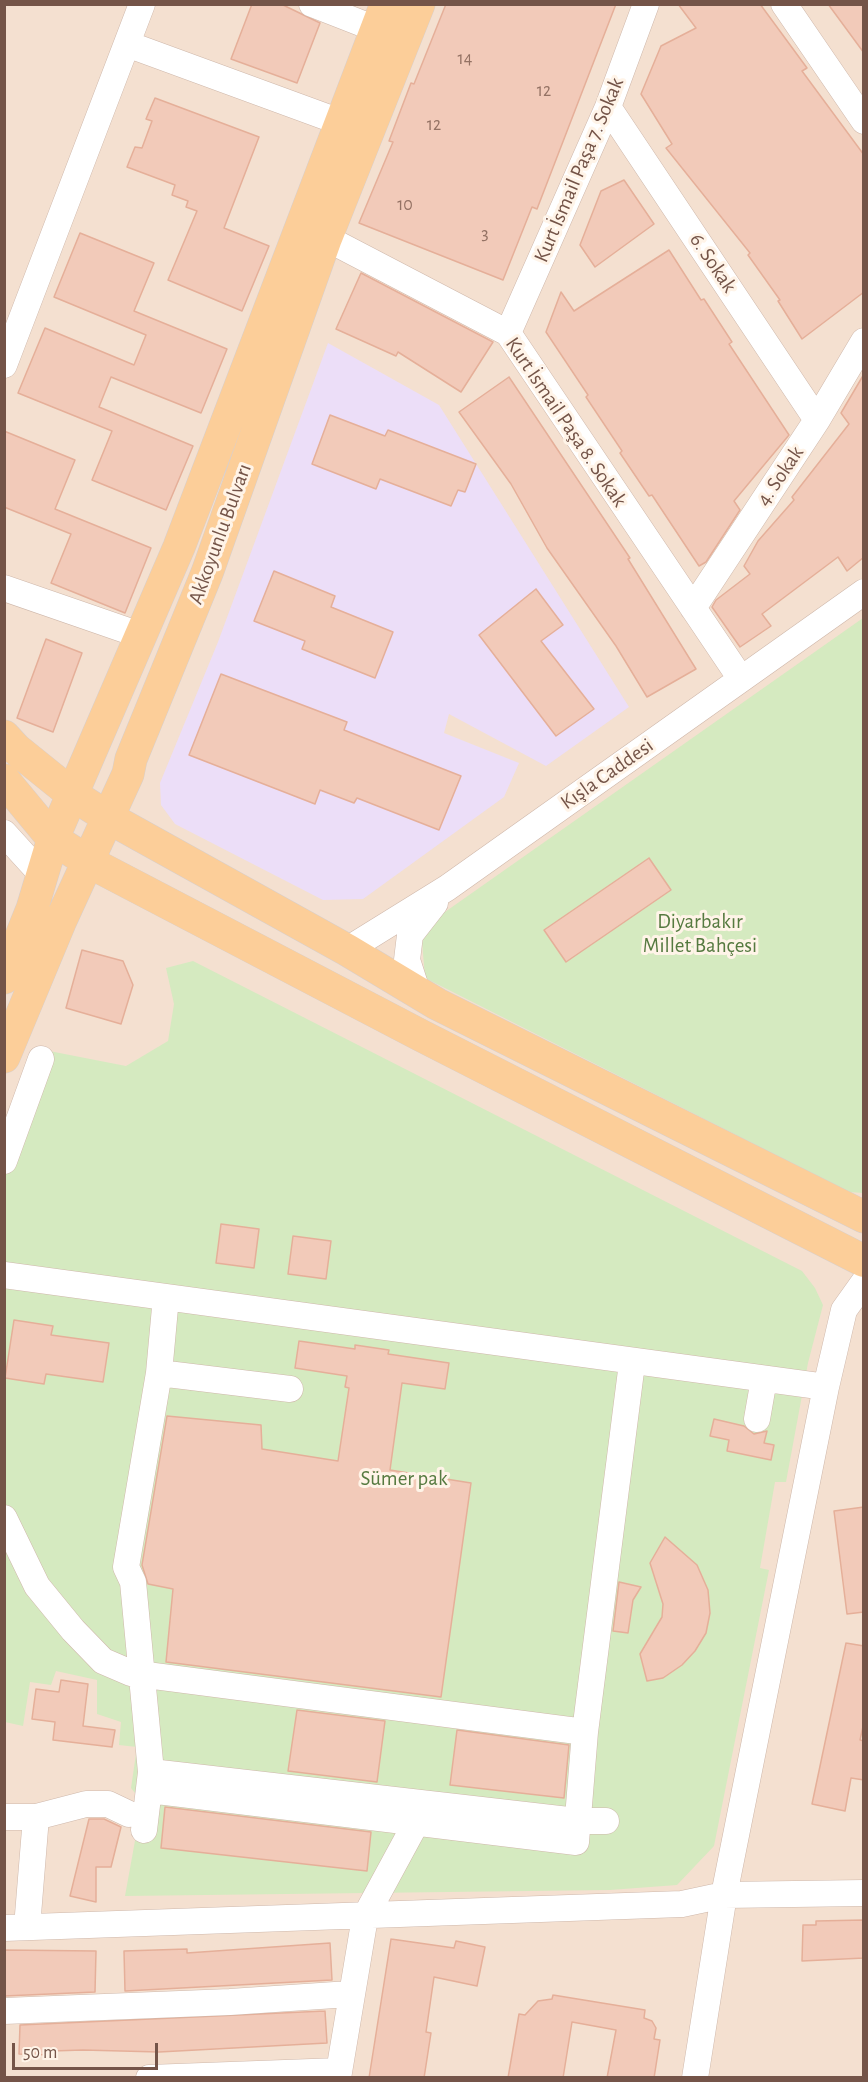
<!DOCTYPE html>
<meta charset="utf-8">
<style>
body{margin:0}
#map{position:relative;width:868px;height:2082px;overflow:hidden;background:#fcefe1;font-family:"Alegreya Sans",sans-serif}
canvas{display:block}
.frame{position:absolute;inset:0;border:6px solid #745448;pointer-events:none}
.scale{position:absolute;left:12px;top:2043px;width:146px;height:27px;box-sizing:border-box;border:3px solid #745448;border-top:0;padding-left:8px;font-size:18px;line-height:21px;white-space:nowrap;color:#745448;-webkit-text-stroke:4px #fff4e8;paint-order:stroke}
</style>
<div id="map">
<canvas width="868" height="2082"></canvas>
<div class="frame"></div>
<div class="scale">50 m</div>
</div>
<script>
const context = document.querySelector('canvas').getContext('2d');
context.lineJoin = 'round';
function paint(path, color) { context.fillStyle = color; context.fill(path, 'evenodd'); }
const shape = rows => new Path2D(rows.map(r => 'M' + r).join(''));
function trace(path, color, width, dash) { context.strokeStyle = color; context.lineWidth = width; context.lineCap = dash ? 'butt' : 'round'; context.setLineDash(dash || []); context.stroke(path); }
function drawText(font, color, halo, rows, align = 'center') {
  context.font = font + ' "Alegreya Sans",sans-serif'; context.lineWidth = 6; context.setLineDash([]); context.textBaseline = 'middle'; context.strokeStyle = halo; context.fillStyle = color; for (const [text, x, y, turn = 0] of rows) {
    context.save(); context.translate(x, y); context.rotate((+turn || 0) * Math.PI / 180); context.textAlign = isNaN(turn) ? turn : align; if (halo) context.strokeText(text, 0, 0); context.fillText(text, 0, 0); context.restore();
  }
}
const residential = shape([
 [5,5,863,5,863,2077,5,2077]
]);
const education = shape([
 [328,343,439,405,629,707,546,766,449,714,444,733,519,763,504,797,363,899,323,900,175,824,161,805,160,783,218,642]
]);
const green = shape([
 [863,618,863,1193,849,1192,425,978,422,941,435,919],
 [193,961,802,1271,815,1288,823,1305,808,1363,786,1482,775,1482,760,1568,769,1570,714,1846,677,1885,610,1890,125,1896,142,1802,131,1788,137,1747,119,1745,121,1722,97,1714,97,1680,56,1671,51,1685,30,1682,23,1726,5,1722,4,1138,39,1049,126,1066,168,1041,174,1004,166,968]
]);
const building = shape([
 [252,4,281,4,320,23,297,83,231,59,252,4],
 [446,4,616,4,537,209,532,207,503,280,359,223,393,142,389,141,411,83,414,84,446,4],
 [678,4,760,4,807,68,802,71,864,155,864,292,802,339,778,301,780,300,748,255,750,253,666,148,672,144,641,94,661,46,696,28,678,4],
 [828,4,864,4,864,53,828,4],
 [155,98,259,137,224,228,269,246,242,311,168,280,197,211,186,207,188,201,172,195,175,185,127,167,135,147,142,148,152,121,146,119,155,98],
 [624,180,654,224,595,267,580,245,601,191,624,180],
 [80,233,154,263,134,311,227,349,201,413,111,377,99,407,193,446,166,510,92,480,112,431,18,393,45,328,134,365,146,335,54,297,80,233],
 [669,250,701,300,704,299,732,342,729,344,789,435,734,501,740,510,706,562,699,566,652,495,649,496,620,453,622,451,586,397,588,395,546,332,561,292,574,311,669,250],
 [361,273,493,342,461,392,398,352,396,356,336,329,361,273],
 [864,374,864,557,847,571,838,557,762,614,771,626,740,647,712,607,716,600,750,574,744,566,758,541,794,500,792,497,849,424,841,413,864,374],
 [509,377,630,558,628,559,696,669,647,697,616,646,547,548,511,484,459,412,509,377],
 [330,415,385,436,388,430,476,464,465,492,458,490,451,506,380,479,376,489,312,464,330,415],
 [4,431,75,460,55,509,151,548,125,613,51,583,71,534,4,507,4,431],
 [274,571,335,596,331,607,393,632,375,678,302,649,305,641,254,621,274,571],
 [536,589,563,625,541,641,594,709,556,736,479,635,536,589],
 [46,639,82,653,53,732,17,718,46,639],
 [221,674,347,722,344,730,461,776,439,830,357,798,354,803,320,790,315,804,189,755,221,674],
 [649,858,671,890,566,962,544,930,649,858],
 [82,950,123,961,133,985,121,1024,66,1008,82,950],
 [221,1224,259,1229,254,1268,216,1263,221,1224],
 [293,1236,331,1241,326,1279,288,1274,293,1236],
 [14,1320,53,1326,51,1335,109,1343,103,1382,46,1374,44,1384,5,1378,14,1320],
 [299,1341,355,1349,355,1345,389,1350,388,1354,449,1363,445,1389,402,1383,390,1470,471,1483,441,1697,166,1662,173,1589,148,1584,142,1565,167,1416,261,1425,262,1449,338,1461,349,1388,345,1387,347,1376,295,1368,299,1341],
 [714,1419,744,1426,754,1434,767,1431,764,1443,774,1445,771,1460,727,1451,729,1440,710,1436,714,1419],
 [864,1507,864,1612,847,1614,834,1511,864,1507],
 [665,1537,697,1565,708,1590,710,1613,706,1633,695,1651,682,1665,663,1678,647,1681,640,1654,662,1617,663,1604,650,1563,665,1537],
 [619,1582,641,1587,633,1600,628,1633,613,1631,619,1582],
 [846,1643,864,1646,864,1722,860,1740,864,1741,864,1780,851,1778,845,1811,812,1804,846,1643],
 [61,1680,88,1684,83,1726,115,1730,112,1747,53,1740,55,1722,32,1719,36,1689,59,1692,61,1680],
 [297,1710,385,1721,377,1782,288,1771,297,1710],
 [457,1730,569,1745,564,1798,450,1785,457,1730],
 [165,1807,371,1832,367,1871,161,1848,165,1807],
 [89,1819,104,1819,121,1827,111,1867,96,1867,96,1902,70,1896,89,1819],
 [864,1920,864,1958,802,1961,803,1925,816,1925,816,1921,864,1920],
 [391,1939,454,1948,456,1941,485,1947,477,1986,434,1977,426,2032,431,2033,424,2078,369,2078,391,1939],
 [330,1943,332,1980,125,1991,124,1951,187,1949,187,1953,330,1943],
 [4,1950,96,1951,95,1992,4,1996,4,1950],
 [553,1995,645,2010,644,2018,652,2021,656,2028,654,2039,660,2040,654,2078,607,2078,616,2030,572,2022,563,2078,508,2078,519,2014,525,2015,538,2001,552,1999,553,1995],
 [325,2011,327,2043,159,2052,83,2050,51,2051,51,2055,19,2054,20,2025,325,2011]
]);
const minor = shape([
 [312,4,376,29],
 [784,4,864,121],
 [127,44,340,122],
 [608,107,817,420],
 [326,238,508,333,741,679],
 [508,333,608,107,646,4],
 [4,365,142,4],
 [4,588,140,635],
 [693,608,817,420,864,341],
 [4,833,43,876],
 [347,950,447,888,864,592],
 [417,991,407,960,410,935,435,903],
 [4,1161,41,1059],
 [4,1275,826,1387],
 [159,1373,290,1389],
 [757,1419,764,1379],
 [4,1518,37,1586,73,1630,103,1661,131,1673,585,1732],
 [151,1772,577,1821,606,1821],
 [149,1790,576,1842,585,1732,632,1363],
 [4,1817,36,1817,86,1804,108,1804,129,1814],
 [144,1830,151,1772,133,1582,126,1567,159,1373,166,1297],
 [27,1927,36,1817],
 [4,1928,682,1904,724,1895,864,1893],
 [4,2011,230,2002,350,1994],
 [149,2078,339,2071],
 [338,2078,365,1917,416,1823],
 [695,2078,724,1895,826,1387,844,1310,864,1282]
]);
const major = shape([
 [4,736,16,749,73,795,109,818,347,950,437,1004,864,1217],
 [4,780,53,839,89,862,422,1036,864,1261],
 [4,978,32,909,53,839,179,547,386,4],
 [4,1057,61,920,128,774,131,759,207,573,326,238,419,4]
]);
const numberNames = [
 ["14",465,59],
 ["12",544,91],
 ["12",434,125],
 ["10",405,205],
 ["3",485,234]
];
const streetNames = [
 ["Kurt İsmail Paşa 7. Sokak",579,170,-67],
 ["6. Sokak",713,263,56],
 ["Kurt İsmail Paşa 8. Sokak",566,422,56],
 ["4. Sokak",780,476,-56],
 ["Akkoyunlu Bulvarı",220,534,-70],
 ["Kışla Caddesi",607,774,-35]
];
const parkNames = [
 ["Diyarbakır",700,922],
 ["Millet Bahçesi",700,946],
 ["Sümer pak",404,1479]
];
paint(residential, '#f4e0d0');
paint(education, '#ecdef8');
paint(green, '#d5eac0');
paint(building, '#f2cab9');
trace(building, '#e5af99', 1.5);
trace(minor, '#cfb8ab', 27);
trace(major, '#d8cfcc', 33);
trace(minor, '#fff', 26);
trace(major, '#fcce99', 32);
drawText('18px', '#947264', null, numberNames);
drawText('21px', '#745448', '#fff4e8', streetNames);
drawText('21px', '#567a40', '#fff4e8', parkNames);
</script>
